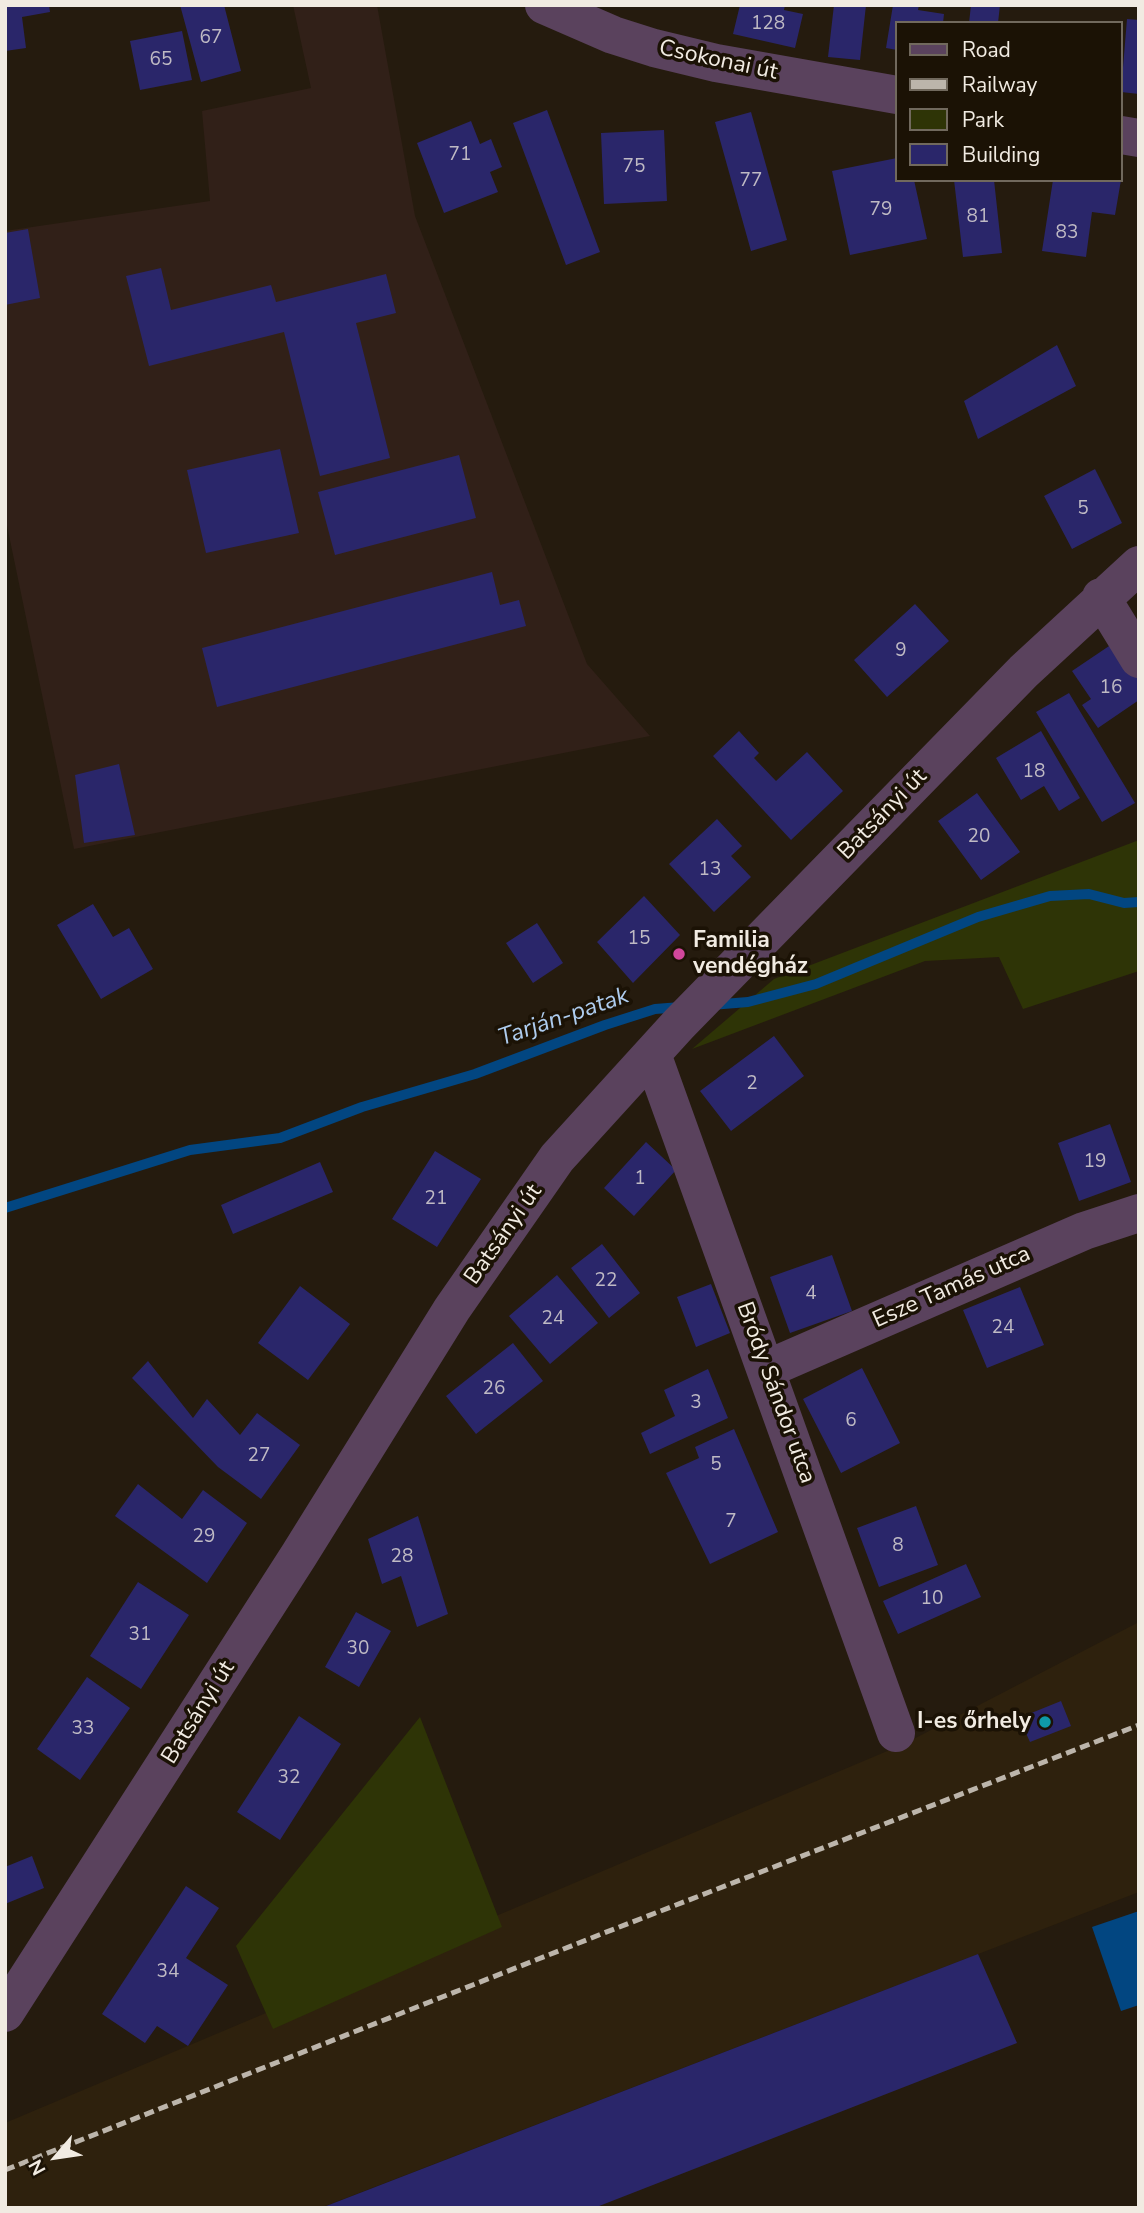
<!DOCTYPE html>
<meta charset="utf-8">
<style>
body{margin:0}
#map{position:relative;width:1144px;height:2213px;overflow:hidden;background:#251b0e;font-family:"Nunito Sans",sans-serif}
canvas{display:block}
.frame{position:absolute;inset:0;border:7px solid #f1ebe2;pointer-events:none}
.legend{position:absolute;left:895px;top:21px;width:228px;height:161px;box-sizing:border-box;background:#1b1205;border:2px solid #71695d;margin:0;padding:9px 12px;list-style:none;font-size:21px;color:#f1ebe2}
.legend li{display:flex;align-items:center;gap:14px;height:35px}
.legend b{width:35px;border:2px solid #71695d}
.north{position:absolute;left:21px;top:2122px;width:70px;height:70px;-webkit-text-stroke:5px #1b1205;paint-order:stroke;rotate:241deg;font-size:19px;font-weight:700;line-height:28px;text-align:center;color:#f1ebe2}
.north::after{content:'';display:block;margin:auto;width:24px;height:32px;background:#f1ebe2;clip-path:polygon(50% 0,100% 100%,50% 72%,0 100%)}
</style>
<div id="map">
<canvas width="1144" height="2213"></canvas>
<div class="frame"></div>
<ul class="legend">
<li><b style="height:9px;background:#5a425d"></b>Road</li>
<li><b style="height:9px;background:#bcb5ab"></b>Railway</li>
<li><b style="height:19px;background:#2e3406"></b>Park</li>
<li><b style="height:19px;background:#2a266a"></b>Building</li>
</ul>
<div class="north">N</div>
</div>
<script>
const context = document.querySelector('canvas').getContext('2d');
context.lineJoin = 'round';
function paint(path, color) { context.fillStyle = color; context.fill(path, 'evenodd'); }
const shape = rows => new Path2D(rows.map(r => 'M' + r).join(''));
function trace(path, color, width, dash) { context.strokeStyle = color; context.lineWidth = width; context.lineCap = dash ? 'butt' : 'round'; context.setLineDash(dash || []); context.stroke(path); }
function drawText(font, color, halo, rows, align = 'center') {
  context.font = font + ' "Nunito Sans",sans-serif'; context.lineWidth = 7; context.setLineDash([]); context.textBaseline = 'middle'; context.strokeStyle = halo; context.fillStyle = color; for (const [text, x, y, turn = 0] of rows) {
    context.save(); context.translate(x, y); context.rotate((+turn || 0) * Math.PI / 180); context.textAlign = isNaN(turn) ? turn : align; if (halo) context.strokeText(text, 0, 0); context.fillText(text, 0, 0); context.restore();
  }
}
const built = shape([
 [1139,1622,1139,1892,320,2208,5,2208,5,2123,904,1744]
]);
const industrial = shape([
 [293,5,377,5,415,216,587,664,650,736,74,849,5,516,5,231,210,201,202,111,311,88]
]);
const green = shape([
 [1139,840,1139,971,1023,1009,999,957,925,961,692,1049,774,979],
 [420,1717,502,1927,273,2029,236,1946]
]);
const water = shape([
 [1139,1911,1139,2005,1121,2011,1092,1927]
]);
const stream = shape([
 [711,1005,748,1002,816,984,978,917,1050,896,1089,894,1124,903,1139,902],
 [5,1208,190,1150,280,1138,362,1107,475,1074,605,1025,655,1009,681,1007]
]);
const building = shape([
 [5,5,49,5,50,12,22,17,26,48,5,51],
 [180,5,224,5,241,71,201,82],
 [740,5,785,5,784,10,803,14,795,48,733,34],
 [834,5,866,5,860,60,828,57],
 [893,5,919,5,918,10,944,14,943,23,897,23,897,50,886,48],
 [971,5,1000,5,998,23,969,23],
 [1127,19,1139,20,1139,94,1121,92],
 [182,31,192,80,140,90,130,41],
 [547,110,600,252,566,265,513,123],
 [751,112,787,240,751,251,715,122],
 [471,121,480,144,491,139,502,167,490,172,498,192,444,213,417,143],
 [664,130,667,201,604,204,601,133],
 [897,158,897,180,914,180,927,239,850,255,832,171],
 [954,180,994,180,1002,253,963,257],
 [1053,180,1121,180,1115,215,1092,212,1086,257,1042,251],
 [28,229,40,298,5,305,5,233],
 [161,268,171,310,271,285,276,302,386,274,396,313,356,323,390,458,320,476,284,332,149,366,126,276],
 [1057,345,1076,386,978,439,964,401],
 [280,449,299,533,206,553,187,470],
 [459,455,476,518,335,555,318,492],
 [1095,469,1122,523,1072,549,1044,496],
 [492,572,500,605,519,600,526,626,217,707,202,648],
 [915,604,949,641,887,697,854,660],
 [1115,642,1139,677,1139,700,1098,728,1082,705,1091,699,1072,671],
 [1069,693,1135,803,1102,822,1036,712],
 [739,731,759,753,754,758,776,781,807,752,843,791,791,840,713,756],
 [1041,731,1080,798,1059,811,1044,786,1021,800,996,758],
 [119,764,135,835,84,843,75,775],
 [977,793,1020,852,981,880,938,821],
 [717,819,742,846,731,856,751,877,714,912,669,864],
 [644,896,680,935,633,983,597,942],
 [93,904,113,937,129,928,153,969,101,999,57,925],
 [537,923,563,963,533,983,506,943],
 [774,1036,804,1076,731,1131,700,1091],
 [1110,1124,1131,1182,1079,1201,1058,1143],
 [646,1142,676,1170,634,1216,604,1188],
 [435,1151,481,1179,437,1247,392,1219],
 [320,1162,333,1192,233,1234,221,1205],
 [602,1244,640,1293,609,1318,571,1268],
 [832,1255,852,1311,790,1333,770,1277],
 [557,1275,598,1323,550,1364,509,1316],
 [711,1284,730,1333,696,1347,677,1297],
 [300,1286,350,1324,308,1380,258,1343],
 [1020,1287,1044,1345,987,1368,963,1310],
 [513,1343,543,1381,476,1434,446,1396],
 [148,1361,193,1418,207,1399,240,1435,257,1413,300,1445,261,1499,218,1467,132,1378],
 [862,1368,900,1443,841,1473,803,1399],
 [708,1369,728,1418,650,1454,641,1433,675,1416,664,1390],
 [734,1429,778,1532,710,1564,666,1473,699,1458,695,1447],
 [138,1484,182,1519,203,1490,247,1523,207,1583,115,1516],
 [916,1506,938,1565,879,1587,857,1528],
 [418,1516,448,1614,417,1627,401,1576,382,1584,368,1539],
 [966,1564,981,1597,898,1634,883,1601],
 [138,1582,189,1615,141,1689,90,1656],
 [356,1612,391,1631,359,1687,325,1667],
 [87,1677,130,1708,80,1780,37,1749],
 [1061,1701,1071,1726,1030,1742,1019,1718],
 [299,1716,341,1744,280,1840,237,1812],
 [32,1856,44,1888,5,1904,5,1867],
 [186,1886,219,1908,186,1958,228,1985,188,2046,157,2026,145,2043,102,2014],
 [978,1954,1017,2043,594,2208,321,2208]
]);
const minor = shape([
 [544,5,613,35,654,48,716,63,897,95],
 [1121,135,1139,138],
 [1101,597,1139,659],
 [652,1054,896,1733],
 [767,1369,1084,1231,1139,1213],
 [5,2013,299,1555,452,1309,557,1158,679,1024,1024,671,1139,565]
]);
const rail = shape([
 [5,2170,604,1933,1139,1725]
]);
const markers = [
 [679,954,7,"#d1479c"],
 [1045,1722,7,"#0f9aa8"]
];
const numberNames = [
 ["128",768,24],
 ["67",211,38],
 ["65",161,60],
 ["71",460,155],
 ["75",634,167],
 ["77",751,181],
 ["79",881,210],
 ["81",978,217],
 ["83",1067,233],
 ["5",1083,509],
 ["9",901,651],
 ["16",1111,688],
 ["18",1034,772],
 ["20",979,837],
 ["13",710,870],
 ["15",639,939],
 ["2",752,1084],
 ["19",1095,1162],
 ["1",640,1179],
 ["21",436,1199],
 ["22",606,1281],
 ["4",811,1294],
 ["24",553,1319],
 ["24",1003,1328],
 ["26",494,1389],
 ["3",696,1403],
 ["6",851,1421],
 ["27",259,1456],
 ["5",716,1465],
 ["7",731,1522],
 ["29",204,1537],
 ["8",898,1546],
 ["28",402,1557],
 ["10",932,1599],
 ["31",140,1635],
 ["30",358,1649],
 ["33",83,1729],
 ["32",289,1778],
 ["34",168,1972]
];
const streetNames = [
 ["Csokonai út",718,61,12],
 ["Batsányi út",883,815,-46],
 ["Batsányi út",504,1235,-55],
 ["Esze Tamás utca",952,1288,-24],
 ["Bródy Sándor utca",775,1393,70],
 ["Batsányi út",199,1713,-58]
];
const poiNames = [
 ["Familia",693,941],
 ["vendégház",693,967],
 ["I-es őrhely",1031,1722,"right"]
];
const waterNames = [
 ["Tarján-patak",564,1018,-19]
];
paint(built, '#2e210d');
paint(industrial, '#312018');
paint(green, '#2e3406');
paint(water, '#024681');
trace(stream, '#024681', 10);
paint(building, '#2a266a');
trace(minor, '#5a425d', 38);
trace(rail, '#bcb5ab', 5, [10, 5]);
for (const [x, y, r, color] of markers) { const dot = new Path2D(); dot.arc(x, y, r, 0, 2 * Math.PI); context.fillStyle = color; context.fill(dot); trace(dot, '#1b1205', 2.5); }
drawText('19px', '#bfbac4', null, numberNames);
drawText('23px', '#f1ebe2', '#1b1205', streetNames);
drawText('bold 23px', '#f1ebe2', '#1b1205', poiNames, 'left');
drawText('italic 24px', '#aeccee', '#1b1205', waterNames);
</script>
